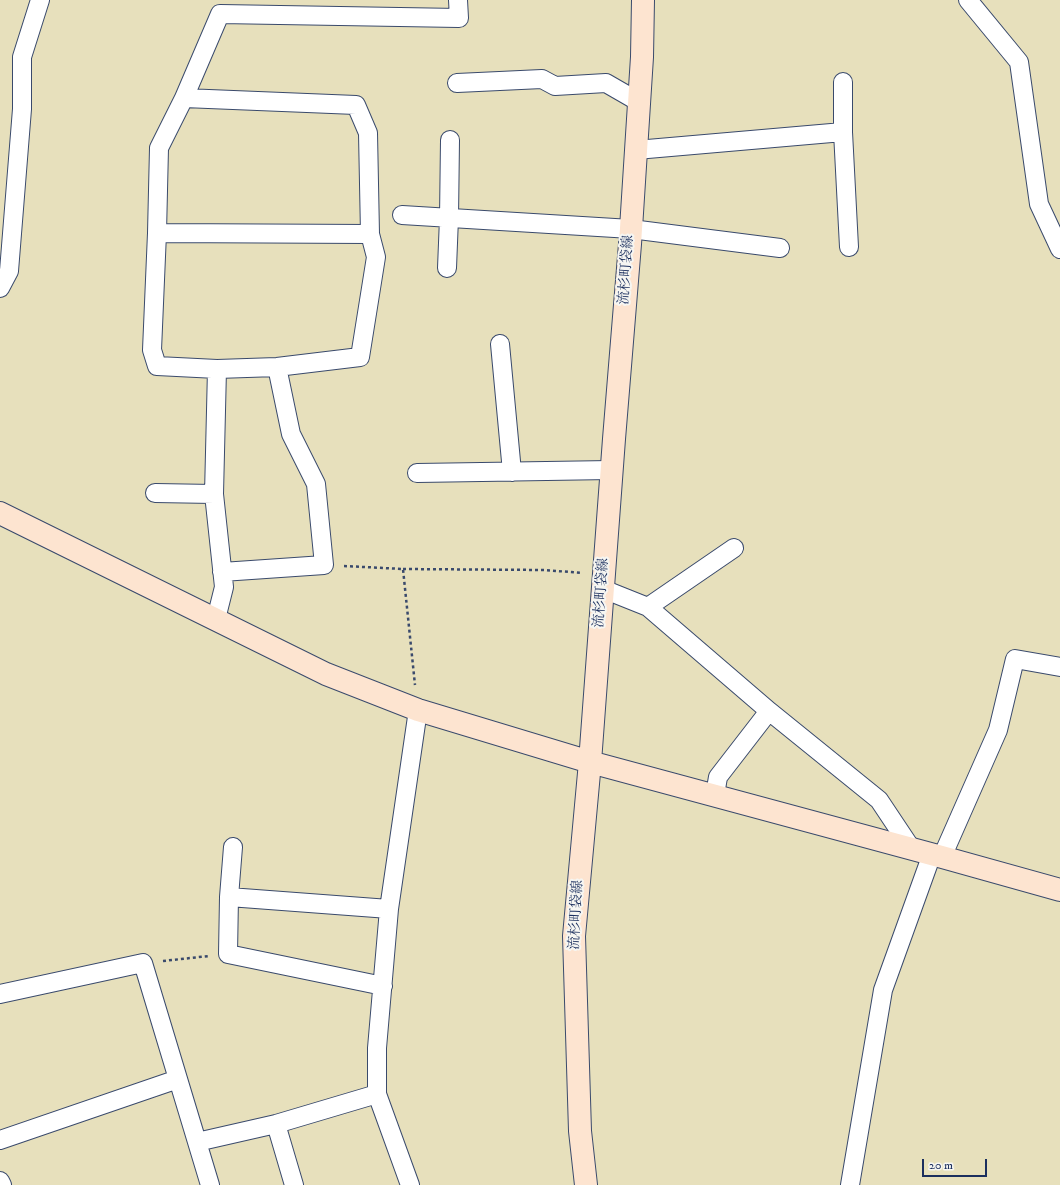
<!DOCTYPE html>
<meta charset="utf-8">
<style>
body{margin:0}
#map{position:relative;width:1060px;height:1185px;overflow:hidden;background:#e7e0bc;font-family:"IM FELL DW Pica",serif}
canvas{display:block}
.scale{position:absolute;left:922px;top:1159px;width:65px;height:18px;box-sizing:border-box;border:2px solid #1b2f5e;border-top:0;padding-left:5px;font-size:12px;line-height:14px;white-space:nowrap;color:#1b2f5e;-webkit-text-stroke:3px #f6f6f2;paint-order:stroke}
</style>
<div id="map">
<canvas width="1060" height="1185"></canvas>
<div class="scale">20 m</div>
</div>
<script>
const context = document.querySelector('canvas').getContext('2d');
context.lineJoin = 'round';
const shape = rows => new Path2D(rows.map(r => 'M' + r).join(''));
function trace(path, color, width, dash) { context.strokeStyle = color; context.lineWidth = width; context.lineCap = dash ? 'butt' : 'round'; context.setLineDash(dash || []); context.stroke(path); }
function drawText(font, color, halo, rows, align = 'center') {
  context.font = font + ' "IM FELL DW Pica","Noto Serif JP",serif'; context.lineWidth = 4; context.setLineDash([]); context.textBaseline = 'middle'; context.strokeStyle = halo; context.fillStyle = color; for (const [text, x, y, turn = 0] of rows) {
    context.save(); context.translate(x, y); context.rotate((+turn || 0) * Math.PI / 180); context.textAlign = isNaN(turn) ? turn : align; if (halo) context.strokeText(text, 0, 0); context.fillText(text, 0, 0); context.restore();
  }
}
const path = shape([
 [344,566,403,569,415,685],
 [403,569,545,570,582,573],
 [163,961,209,956]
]);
const street = shape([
 [968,0,1019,62,1039,204,1060,249],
 [457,83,542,79,555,86,606,83,639,102],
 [184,98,356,105,368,133,370,234,157,233,159,148,184,98,220,14,459,18,458,0],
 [843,132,843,82],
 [636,150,843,132,849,247],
 [402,215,631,229,780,248],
 [157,233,152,350,157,366,217,369,277,367,360,357,376,257,370,234],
 [447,268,449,218,450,140],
 [0,288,9,271,22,109,22,57,40,0],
 [500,344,512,472],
 [417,473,611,470],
 [155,493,214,494,217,369],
 [214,494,224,587,216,619],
 [222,572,324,565,316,484,291,434,277,367],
 [603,589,648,607,734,548],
 [648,607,769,711,718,777,715,795],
 [769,711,879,800,911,848],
 [233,847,229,897,389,909],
 [942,857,998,730,1015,659,1060,667],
 [229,897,228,954,383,986],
 [0,994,143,963,210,1185],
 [276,1124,294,1185],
 [0,1140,178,1079],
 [197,1142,276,1124,377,1094],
 [0,1181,2,1185],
 [410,1185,377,1094,377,1048,389,909,418,710],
 [850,1185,883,990,932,854]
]);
const secondary = shape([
 [0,513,326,674,418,710,590,762,942,857,1060,890],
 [586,1185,580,1131,574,936,590,762,614,439,630,244,642,57,643,0]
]);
const streetNames = [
 ["流杉町袋線",627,270,-86],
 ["流杉町袋線",602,593,-86],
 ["流杉町袋線",577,915,-87]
];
trace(street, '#3a4a6c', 20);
trace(secondary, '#3a4a6c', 24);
trace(path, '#3a4a6c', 2.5, [3, 3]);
trace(street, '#fff', 18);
trace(secondary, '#fde4d0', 22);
drawText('14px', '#1b2f5e', '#f6f6f2', streetNames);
</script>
